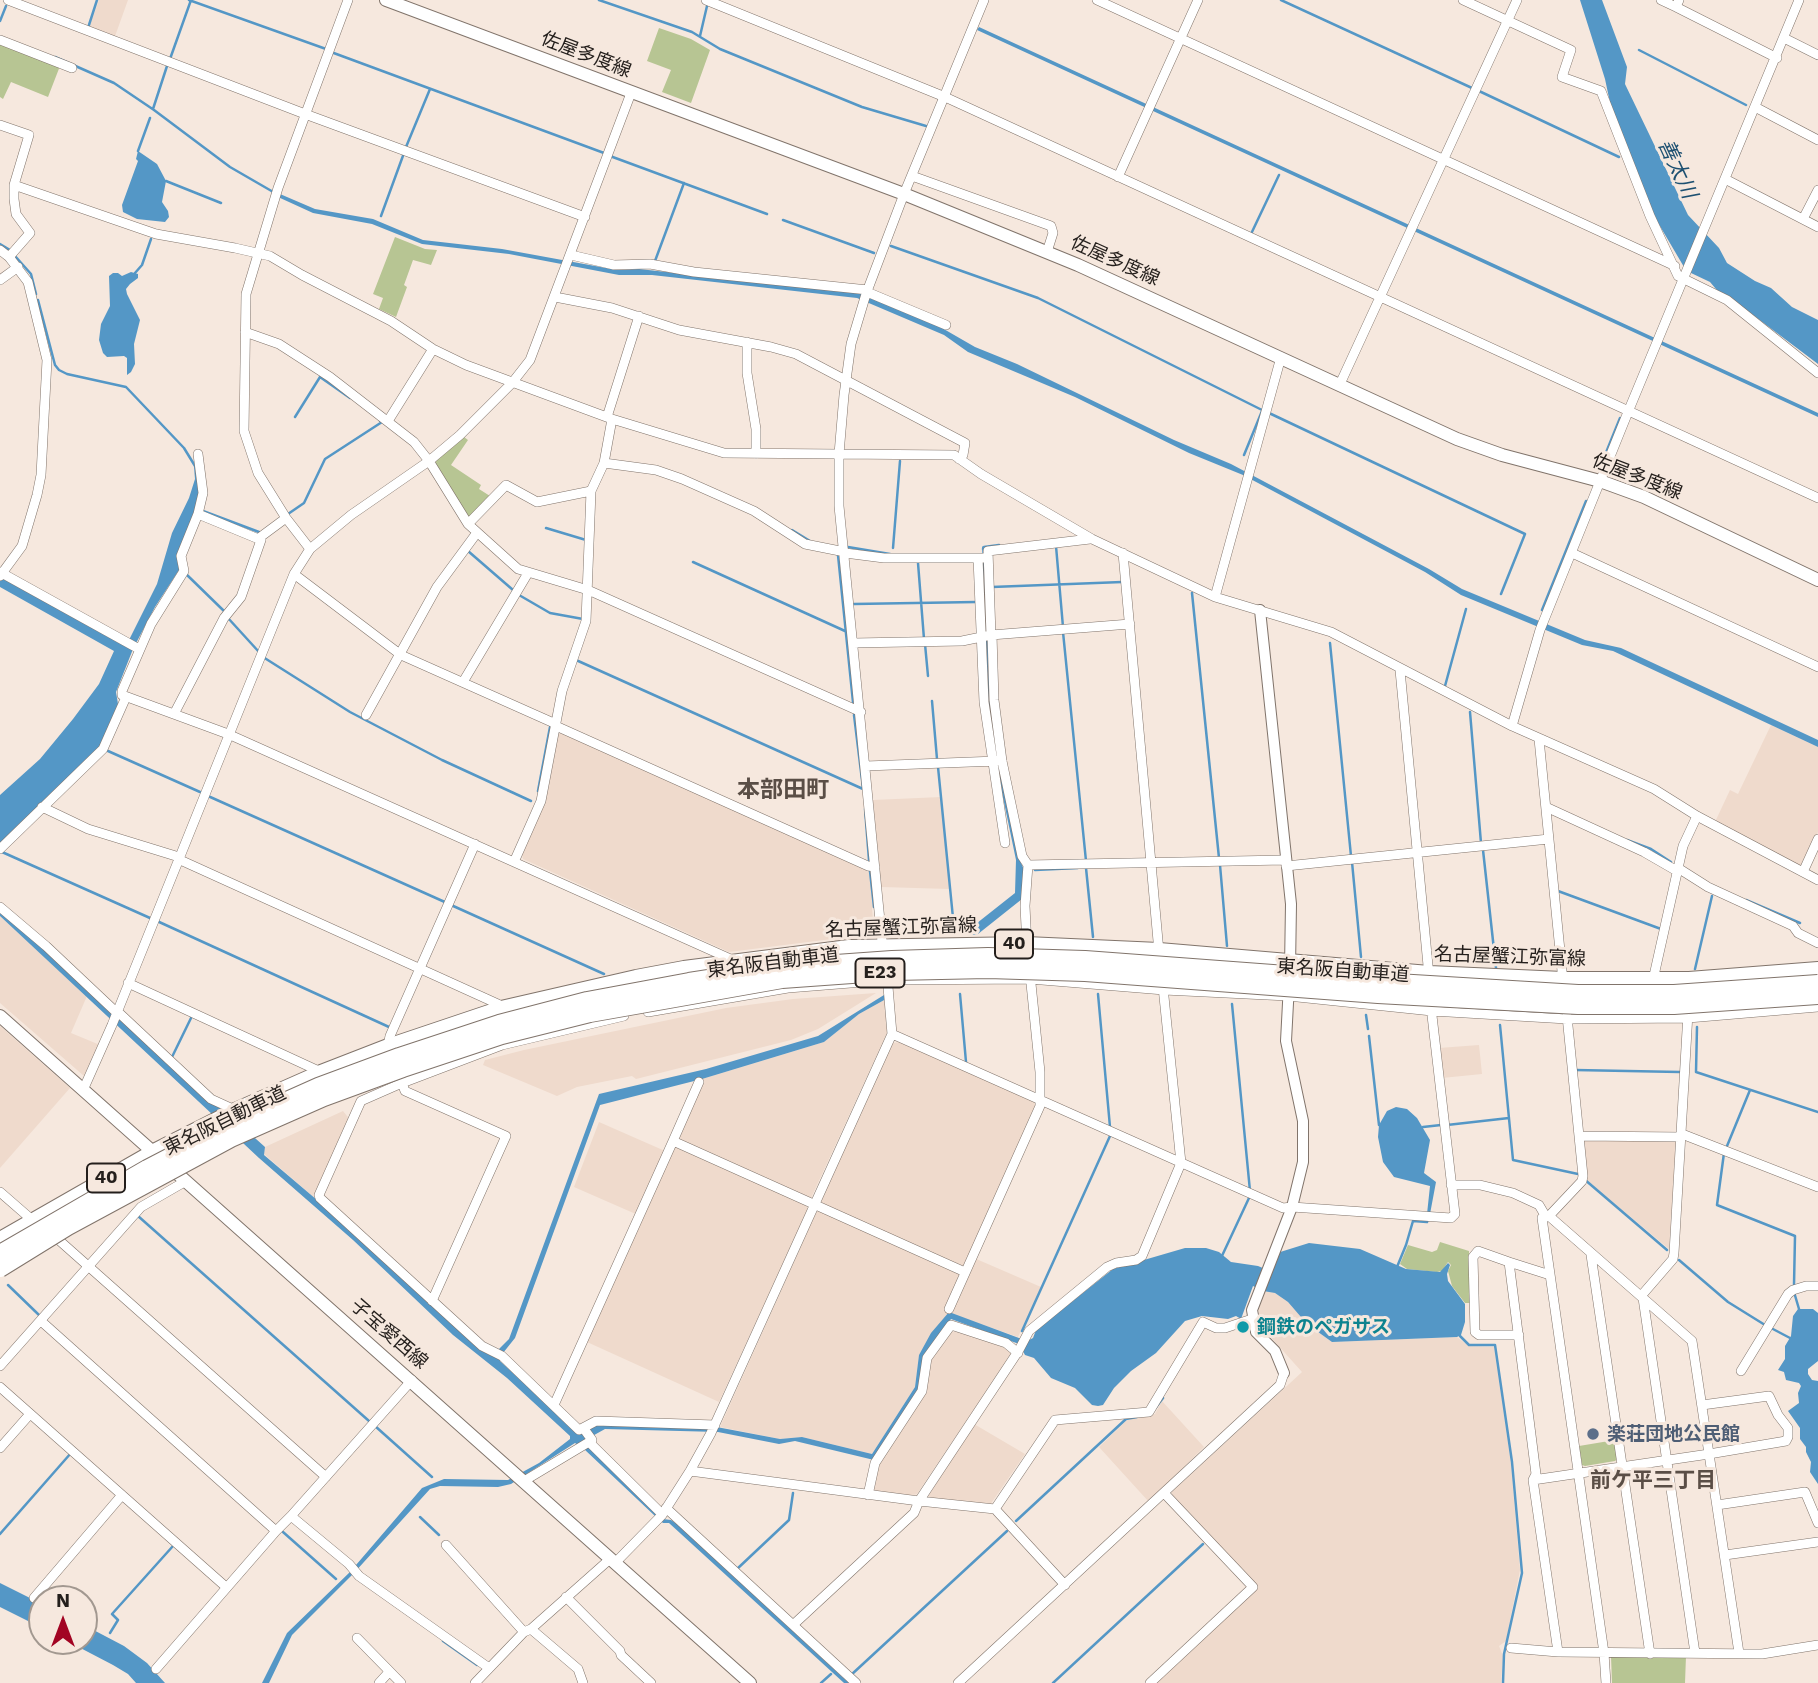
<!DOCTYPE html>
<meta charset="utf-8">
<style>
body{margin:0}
#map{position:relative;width:1818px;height:1683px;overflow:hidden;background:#f6e8de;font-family:"Work Sans",sans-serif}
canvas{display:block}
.north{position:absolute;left:28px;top:1585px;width:70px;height:70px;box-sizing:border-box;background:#f6e8de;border:2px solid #a29890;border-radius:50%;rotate:0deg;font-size:19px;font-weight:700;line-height:28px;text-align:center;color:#241f1c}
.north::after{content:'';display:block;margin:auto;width:24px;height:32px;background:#a20423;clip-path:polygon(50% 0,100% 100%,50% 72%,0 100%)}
</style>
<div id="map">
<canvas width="1818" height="1683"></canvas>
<div class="north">N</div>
</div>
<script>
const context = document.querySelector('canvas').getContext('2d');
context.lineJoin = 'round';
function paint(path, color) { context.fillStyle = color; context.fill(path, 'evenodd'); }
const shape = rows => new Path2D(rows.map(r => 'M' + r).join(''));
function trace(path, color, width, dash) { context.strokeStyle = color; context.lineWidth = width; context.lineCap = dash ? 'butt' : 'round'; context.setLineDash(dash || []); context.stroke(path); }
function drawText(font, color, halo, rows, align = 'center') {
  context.font = font + ' "Work Sans","Noto Sans JP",sans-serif'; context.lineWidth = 6; context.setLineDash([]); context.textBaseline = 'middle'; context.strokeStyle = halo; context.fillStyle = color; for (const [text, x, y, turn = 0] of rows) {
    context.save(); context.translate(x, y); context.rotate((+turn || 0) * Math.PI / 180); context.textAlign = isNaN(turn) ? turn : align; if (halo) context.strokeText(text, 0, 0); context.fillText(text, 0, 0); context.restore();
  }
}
const built = shape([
 [99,0,128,0,114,39,88,30],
 [1771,725,1818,747,1818,832,1802,866,1798,867,1715,822,1730,790,1738,794],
 [561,731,866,868,870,871,874,907,872,908,874,934,871,939,836,942,832,939,729,952,523,859,522,854,544,804,558,733],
 [941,797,950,889,881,887,873,800],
 [0,916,87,996,71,1033,100,1045,84,1076,0,1003],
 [876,993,818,1029,791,1040,636,1079,632,1076,577,1087,557,1096,483,1065,485,1060,524,1050,726,1008,793,999],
 [886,999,887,1033,811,1198,681,1140,678,1132,702,1079,824,1042,859,1014],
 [0,1026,70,1088,0,1168],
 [902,1042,1036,1101,1038,1106,967,1263,962,1266,823,1204,821,1200,892,1043],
 [1479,1045,1482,1074,1442,1078,1439,1048],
 [343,1111,351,1121,317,1200,264,1154,265,1147],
 [599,1122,665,1151,638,1215,574,1187],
 [1583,1137,1676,1140,1669,1249,1584,1178],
 [677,1147,805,1204,808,1209,719,1402,587,1342,673,1148],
 [820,1210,958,1272,974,1258,1041,1287,1018,1337,949,1313,919,1355,915,1387,872,1454,802,1437,780,1439,720,1427,816,1213],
 [1263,1291,1275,1293,1288,1302,1307,1324,1332,1342,1457,1337,1469,1346,1494,1347,1511,1464,1520,1570,1506,1641,1499,1646,1503,1656,1501,1683,1156,1683,1258,1588,1172,1497,1172,1492,1302,1372,1267,1333,1262,1324,1259,1315,1258,1301],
 [966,1331,1003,1345,1012,1353,917,1494,908,1496,871,1492,877,1466,931,1358,950,1332],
 [1162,1401,1204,1447,1149,1502,1099,1447,1127,1420,1155,1414],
 [974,1424,1025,1454,990,1505,927,1498]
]);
const green = shape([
 [659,28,691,39,710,50,691,103,662,92,671,70,647,61],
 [0,43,60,66,48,97,11,82,3,99,0,97],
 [395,237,425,249,437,250,431,265,413,260,404,285,407,287,396,317,379,309,383,298,373,294],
 [464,437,468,440,451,465,481,485,479,489,490,496,471,516,466,516,436,465,436,461],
 [1440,1242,1469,1251,1470,1303,1465,1303,1452,1286,1448,1271,1451,1265,1448,1262,1442,1271,1437,1272,1407,1269,1400,1264,1408,1245,1432,1252,1437,1250],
 [1615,1440,1618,1458,1615,1461,1585,1466,1582,1465,1579,1446],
 [1611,1656,1686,1656,1685,1683,1612,1683]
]);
const water = shape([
 [1580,0,1602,0,1627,67,1625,84,1688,215,1719,248,1727,263,1755,281,1771,288,1792,307,1818,320,1818,364,1753,315,1721,295,1710,282,1691,273,1684,267,1654,216,1612,112,1605,79],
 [979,27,1818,413,1818,417,977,30],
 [138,151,157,164,166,181,162,202,168,211,169,217,165,222,137,219,123,212,122,205,138,161,136,159],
 [273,191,315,209,373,219,423,240,502,249,617,270,639,269,858,293,942,328,975,347,1017,364,1174,440,1231,464,1429,569,1462,589,1585,640,1621,648,1818,740,1818,747,1613,651,1582,645,1461,595,1425,572,1243,475,1189,453,1075,397,968,352,944,335,857,298,652,275,619,275,509,254,422,244,372,224,313,213,278,197],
 [131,272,138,274,138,278,130,284,126,289,127,294,140,320,134,344,135,364,131,372,127,375,127,358,124,356,107,357,103,353,99,340,101,324,110,306,109,276,113,273,118,273,122,276],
 [196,464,201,490,179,570,155,607,133,649,116,692,119,710,100,747,0,843,0,795,40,759,73,719,99,684,114,651,0,587,0,576,126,646,157,584,172,533,189,498,195,479,194,467],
 [982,546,984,548,992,700,1018,855,1024,870,1022,899,978,934,972,935,969,931,972,927,1015,893,1016,860,995,759,988,696],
 [0,910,265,1147,264,1155,317,1200,478,1348,492,1356,509,1339,599,1094,706,1069,818,1036,884,995,886,999,859,1014,824,1042,702,1079,600,1105,515,1338,503,1353,500,1361,578,1433,594,1424,706,1425,780,1439,802,1437,872,1454,915,1387,919,1355,931,1333,949,1312,1027,1341,1033,1338,1036,1330,1113,1269,1185,1248,1206,1248,1219,1252,1231,1262,1258,1266,1270,1271,1277,1253,1309,1243,1360,1249,1406,1269,1440,1272,1448,1263,1450,1265,1447,1274,1448,1281,1465,1304,1465,1322,1461,1335,1457,1337,1332,1342,1307,1324,1288,1302,1275,1293,1263,1291,1253,1286,1241,1319,1236,1316,1228,1319,1202,1316,1185,1321,1156,1353,1131,1371,1114,1388,1103,1405,1098,1406,1092,1405,1075,1388,1051,1378,1034,1358,1025,1355,1019,1344,951,1319,925,1356,920,1390,874,1460,795,1441,779,1444,718,1432,605,1429,587,1439,663,1519,671,1520,677,1524,849,1683,844,1683,669,1523,663,1523,655,1516,584,1449,575,1443,511,1484,498,1487,440,1486,430,1489,354,1573,292,1635,269,1683,262,1683,287,1633,350,1572,422,1488,444,1479,508,1480,539,1463,570,1439,570,1436,507,1378,453,1335,353,1240,259,1158,0,916],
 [1396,1107,1407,1109,1417,1118,1430,1140,1424,1173,1436,1182,1430,1214,1427,1214,1430,1186,1394,1177,1383,1162,1378,1137,1379,1125,1387,1111],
 [1798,1309,1813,1309,1818,1313,1818,1361,1808,1369,1808,1374,1812,1380,1818,1381,1818,1484,1810,1472,1811,1462,1806,1452,1806,1447,1800,1439,1800,1428,1788,1411,1799,1403,1798,1393,1801,1386,1799,1383,1786,1380,1784,1372,1778,1370,1785,1359,1785,1346,1791,1336,1793,1316],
 [0,1583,42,1604,42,1628,0,1607],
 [84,1625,124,1646,147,1663,165,1683,136,1683,128,1674,113,1665,67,1641,84,1641]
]);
const stream = shape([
 [189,0,326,49],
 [599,0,692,32,720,49,862,107,926,126],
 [1281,0,1472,88],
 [0,21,6,6],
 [88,28,97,0],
 [700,36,707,6],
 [1639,50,1746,105],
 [331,52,604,153],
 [55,57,114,83,154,110,230,167,275,193],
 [170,59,191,0],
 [1479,91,1619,157],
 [153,109,167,66],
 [406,147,430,89],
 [138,151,150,118],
 [610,156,767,214],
 [166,181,221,203],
 [381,216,404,153],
 [783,220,874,253],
 [1251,234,1279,175],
 [0,244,10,250],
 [891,246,1038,298,1262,410],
 [15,256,31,274,36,294],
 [655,261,684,183],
 [135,273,142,265,151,239],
 [38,300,55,365,59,370,67,374,126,387,184,448,195,466],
 [1269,413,1525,534,1501,594],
 [295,417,320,377,350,398],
 [1244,455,1262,411],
 [1603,460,1620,418],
 [203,511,259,532],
 [288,514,304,503,325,459,382,422,380,421],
 [546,528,586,540],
 [792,530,810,541],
 [1056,546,1063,627],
 [848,547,890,554],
 [893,548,900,461],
 [983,549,984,547,999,545],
 [468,551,513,590],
 [838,555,853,702],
 [693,562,845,631],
 [918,563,924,639],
 [185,573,225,612],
 [992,587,1122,582],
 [1192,593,1219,858],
 [519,595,550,613,583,619],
 [854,604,976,602],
 [1542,610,1586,501],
 [228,618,259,652],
 [1063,632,1086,861],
 [1330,643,1351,856],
 [925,644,928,676],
 [263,657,350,712,442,760,531,801],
 [576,660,863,789],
 [1445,686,1466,609],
 [932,701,937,759],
 [1470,712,1481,843],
 [854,715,863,788],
 [108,751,200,792],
 [938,767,954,928],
 [538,791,550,727],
 [208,796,447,903],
 [865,809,869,860],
 [1627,840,1651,849,1671,862],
 [1483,850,1496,968],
 [2,852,150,918],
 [1352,862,1361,957],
 [1220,865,1227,946],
 [1086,868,1093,937],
 [1035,870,1078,868],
 [870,871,874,907],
 [1558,891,1661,929],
 [1746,900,1800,923],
 [451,905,604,974],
 [157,921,389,1027],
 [1695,969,1712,896],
 [960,994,966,1062],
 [1098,994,1110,1127],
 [1232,1004,1250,1191],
 [1366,1015,1368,1029],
 [1500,1025,1513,1160,1578,1174],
 [1697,1027,1696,1072,1818,1112],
 [1369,1036,1379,1125],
 [172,1057,192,1016],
 [1575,1070,1680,1072],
 [1447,1125,1509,1118],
 [1423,1127,1441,1125],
 [1727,1146,1750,1090],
 [1724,1153,1717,1205,1795,1236,1794,1285],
 [1584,1179,1667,1250],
 [138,1216,369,1421],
 [1221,1258,1249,1198],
 [1679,1260,1728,1302,1765,1325],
 [1397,1267,1406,1245,1413,1221,1427,1222,1428,1219],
 [8,1285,39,1315],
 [1794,1292,1799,1309],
 [1771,1328,1790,1338],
 [1022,1331,1110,1136],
 [1460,1336,1469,1345,1495,1345,1512,1462,1522,1573,1504,1654,1503,1683],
 [1150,1415,1163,1398],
 [375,1426,432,1477],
 [420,1517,439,1535],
 [1016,1521,1126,1419,1137,1417],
 [283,1532,336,1579],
 [0,1534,71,1453],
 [737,1569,789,1520,793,1493],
 [110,1633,118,1620,112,1614,173,1546],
 [443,1641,477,1665],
 [851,1675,1007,1531],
 [821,1683,831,1674],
 [1053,1683,1203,1544]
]);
const minor = shape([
 [8,0,305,114,585,217],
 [706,0,945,97,1818,498],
 [1097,0,1675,266],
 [1463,0,1571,50,1562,77,1601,91,1650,216,1678,276,1727,300,1818,373],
 [1661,0,1676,7],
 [1679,0,1676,7,1777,58],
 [1784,38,1818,55],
 [0,40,72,68],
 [1755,107,1818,140],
 [0,125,29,135,14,185,14,199,16,214,30,233,9,257],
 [912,176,1051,226,1053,233,1047,252],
 [1118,177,1198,0],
 [1725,179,1818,227],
 [14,185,156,234,235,248,270,256,302,275,391,321,433,349,466,365,612,419,724,453,954,455,981,474,1092,539,1215,597,1331,632,1512,726,1654,789,1697,816,1818,880],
 [1803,219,1818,190],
 [0,250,9,257,28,282,47,360,41,475,37,495,22,546,0,576],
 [571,255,614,265,650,264,694,272,868,290],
 [0,280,18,267],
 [867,292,946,325],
 [555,297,612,308,679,330,771,347,796,354,965,443,963,455,959,459],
 [245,332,279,344,330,377,414,442,429,461,468,524,518,569,588,590,861,712],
 [747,342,747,373,756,429,756,454],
 [1340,384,1517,0],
 [607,417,639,316],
 [388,421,433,349],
 [198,454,203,493,198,514,181,556,184,571,151,624,122,691,122,695,228,734,735,961],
 [604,463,656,470,682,479,754,511,805,544,845,552],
 [468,524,506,485,537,502,591,491],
 [259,538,286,518],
 [310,549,286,518,258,473,244,431,246,294,278,188,348,0],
 [845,553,884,558,983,558],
 [1123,553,1159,952],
 [1572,553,1818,667],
 [978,558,984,702,1005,843],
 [0,572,139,649],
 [294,574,401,655,556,724],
 [1215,597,1281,357],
 [991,635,988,551,1090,539],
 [992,635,994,700,1002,761,1022,856,1028,865,1025,906,1027,947],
 [853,643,962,641,991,635,1130,624],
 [1400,670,1429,976],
 [463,682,528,573],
 [174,714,224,618,241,597,261,540,198,514],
 [366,715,437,587,476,534],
 [556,726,868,866,875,867],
 [1512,726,1540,630,1628,412,1799,0],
 [1539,739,1563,981],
 [866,766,997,761],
 [42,807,88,829,179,857],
 [1546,807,1644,852,1677,871],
 [0,849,103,749,126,697],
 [178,859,498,1004,501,1008],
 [514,862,541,801,562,691,586,621,591,491,604,463,612,419],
 [1028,865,1285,860],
 [1286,866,1549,839],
 [1678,868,1708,887,1793,926,1798,933,1818,943],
 [1803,872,1818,839],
 [0,907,46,946,116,1012],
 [883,951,839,506,839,454,844,395,851,344,866,294,904,194,984,0],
 [1653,980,1683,846,1697,816],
 [128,983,321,1072],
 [117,1011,211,1099,235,1110],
 [648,1012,788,988,888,980,1030,979,1164,990,1288,996,1432,1011,1567,1019,1688,1018,1818,1007],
 [624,1016,502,1045,402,1083,361,1101,319,1195,320,1198,482,1346,502,1356,579,1430,596,1421,715,1425],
 [892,1034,1283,1208,1292,1207,1451,1218,1455,1214,1431,1007],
 [388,1046,390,1036,475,844],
 [402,1083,405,1091,506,1136,432,1301],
 [84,1088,112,1025,294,574,310,549,351,515,429,461,460,435,512,383,530,360,631,93],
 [1682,1134,1818,1187],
 [1580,1136,1682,1137],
 [673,1141,699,1082],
 [1451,1185,1480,1185,1513,1193,1539,1205,1546,1217],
 [0,1192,31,1219],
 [1549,1216,1582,1181,1583,1176,1567,1016],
 [52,1234,326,1477],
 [1591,1255,1650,1654],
 [1509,1262,1478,1251,1473,1257,1475,1332,1479,1335,1519,1335],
 [1550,1275,1509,1262,1536,1474,1533,1480,1558,1652,1762,1654,1818,1645],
 [1641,1296,1673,1259,1674,1253,1688,1013],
 [1643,1298,1695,1653],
 [949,1309,1040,1106,1040,1072,1030,974],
 [41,1321,276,1531],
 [0,1366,141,1207,186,1181],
 [1741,1371,1788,1294,1793,1290,1806,1286,1818,1286],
 [0,1387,226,1587],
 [554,1405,673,1141,965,1272],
 [584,1429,592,1440,589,1442,662,1514],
 [0,1448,30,1414],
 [690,1471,919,1501,995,1509,1065,1585],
 [1533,1480,1709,1454,1786,1441,1788,1437,1788,1428,1778,1415,1769,1396,1702,1405],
 [524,1481,589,1442],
 [868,1495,875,1463,922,1391,927,1358,951,1325,1006,1343,1018,1353],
 [1717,1505,1805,1492,1818,1523],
 [666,1508,856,1683],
 [995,1509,1055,1420,1149,1412,1203,1322,1216,1328,1225,1328,1252,1319],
 [291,1516,349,1564,359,1576,489,1668],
 [446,1545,524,1632],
 [1725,1555,1818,1542],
 [615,1563,662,1515,690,1471,711,1433,892,1034,887,975],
 [566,1597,620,1651,621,1655,651,1683],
 [34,1598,122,1495],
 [793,1625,914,1513,919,1501,1019,1350,1029,1331,1107,1267,1116,1263,1136,1260,1142,1256,1181,1163,1163,987],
 [531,1629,578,1669,583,1683],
 [357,1638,401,1683],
 [1511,1648,1558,1652],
 [156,1669,276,1531,291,1516,412,1380],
 [379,1683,389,1672],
 [475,1683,524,1632,531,1629,610,1559],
 [958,1683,1280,1385,1284,1373],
 [1150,1683,1253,1587,1164,1493],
 [1606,1683,1604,1653,1542,1218,1549,1216,1692,1341,1739,1653]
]);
const tertiary = shape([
 [1260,610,1291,904,1290,968],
 [1284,1373,1275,1351,1256,1332,1252,1310,1292,1207,1303,1162,1303,1121,1286,1041,1289,984]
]);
const secondary = shape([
 [386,0,904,194,1078,265,1457,439,1502,455,1600,481,1644,497,1818,580],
 [0,1016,750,1683]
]);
const primary = shape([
 [0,1239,154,1151,235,1110,321,1072,388,1046,501,1008,636,977,684,968,849,947,1026,944,1159,950,1429,973,1563,979,1689,979,1818,969]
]);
const motorwayBridge = shape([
 [0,1253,147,1168,224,1128,318,1086,399,1056,499,1023,587,1000,689,981,780,967,892,959,988,956,1085,959,1380,981,1578,993,1674,993,1818,983],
 [0,1269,68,1227,231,1139,324,1098,403,1069,502,1036,590,1014,782,980,894,972,988,970,1085,973,1378,995,1578,1006,1674,1006,1818,996]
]);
const markers = [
 [1243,1327,7,"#0f9aa8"],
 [1593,1434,7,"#5c6f8a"]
];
const shields = [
 [1014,944,38],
 [880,973,49],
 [106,1178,38]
];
const shieldNames = [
 ["40",1014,944],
 ["E23",880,973],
 ["40",106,1178]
];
const streetNames = [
 ["佐屋多度線",586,55,21],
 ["佐屋多度線",1115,261,24],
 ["佐屋多度線",1637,477,21],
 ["名古屋蟹江弥富線",901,928,-2],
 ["名古屋蟹江弥富線",1510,957,2],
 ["東名阪自動車道",773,963,-7],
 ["東名阪自動車道",1343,971,4],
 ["東名阪自動車道",225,1121,-26],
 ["子宝愛西線",389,1334,41]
];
const cultureNames = [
 ["鋼鉄のペガサス",1257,1327]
];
const serviceNames = [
 ["楽荘団地公民館",1607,1434]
];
const waterNames = [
 ["善太川",1677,169,65]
];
const neighbourhoodNames = [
 ["前ケ平三丁目",1653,1481]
];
const quarterNames = [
 ["本部田町",783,790]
];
paint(built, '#efdacc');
paint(green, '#b7c593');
paint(water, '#5497c6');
trace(stream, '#5497c6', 2.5);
trace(minor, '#81746b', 10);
trace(tertiary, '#81746b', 12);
trace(secondary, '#81746b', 14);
trace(primary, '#81746b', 16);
trace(minor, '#fff', 9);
trace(tertiary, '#fff', 10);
trace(secondary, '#fff', 12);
trace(primary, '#fff', 14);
trace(motorwayBridge, '#81746b', 18, []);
trace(motorwayBridge, '#fff', 16);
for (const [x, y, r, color] of markers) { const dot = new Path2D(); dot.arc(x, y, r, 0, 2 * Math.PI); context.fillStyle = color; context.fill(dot); trace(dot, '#f6e8de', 2.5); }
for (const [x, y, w] of shields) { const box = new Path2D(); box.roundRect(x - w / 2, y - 14.5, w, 29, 5); context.fillStyle = '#f6e8de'; context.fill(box); trace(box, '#241f1c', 2); }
drawText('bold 18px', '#241f1c', null, shieldNames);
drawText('19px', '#241f1c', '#f6e8de', streetNames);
drawText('bold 19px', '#0d838f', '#f6e8de', cultureNames, 'left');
drawText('bold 19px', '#4e5e75', '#f6e8de', serviceNames, 'left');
drawText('italic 21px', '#1d5071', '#f6e8de', waterNames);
drawText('bold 21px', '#5a4e46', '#f6e8de', neighbourhoodNames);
drawText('bold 23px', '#5a4e46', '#f6e8de', quarterNames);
</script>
